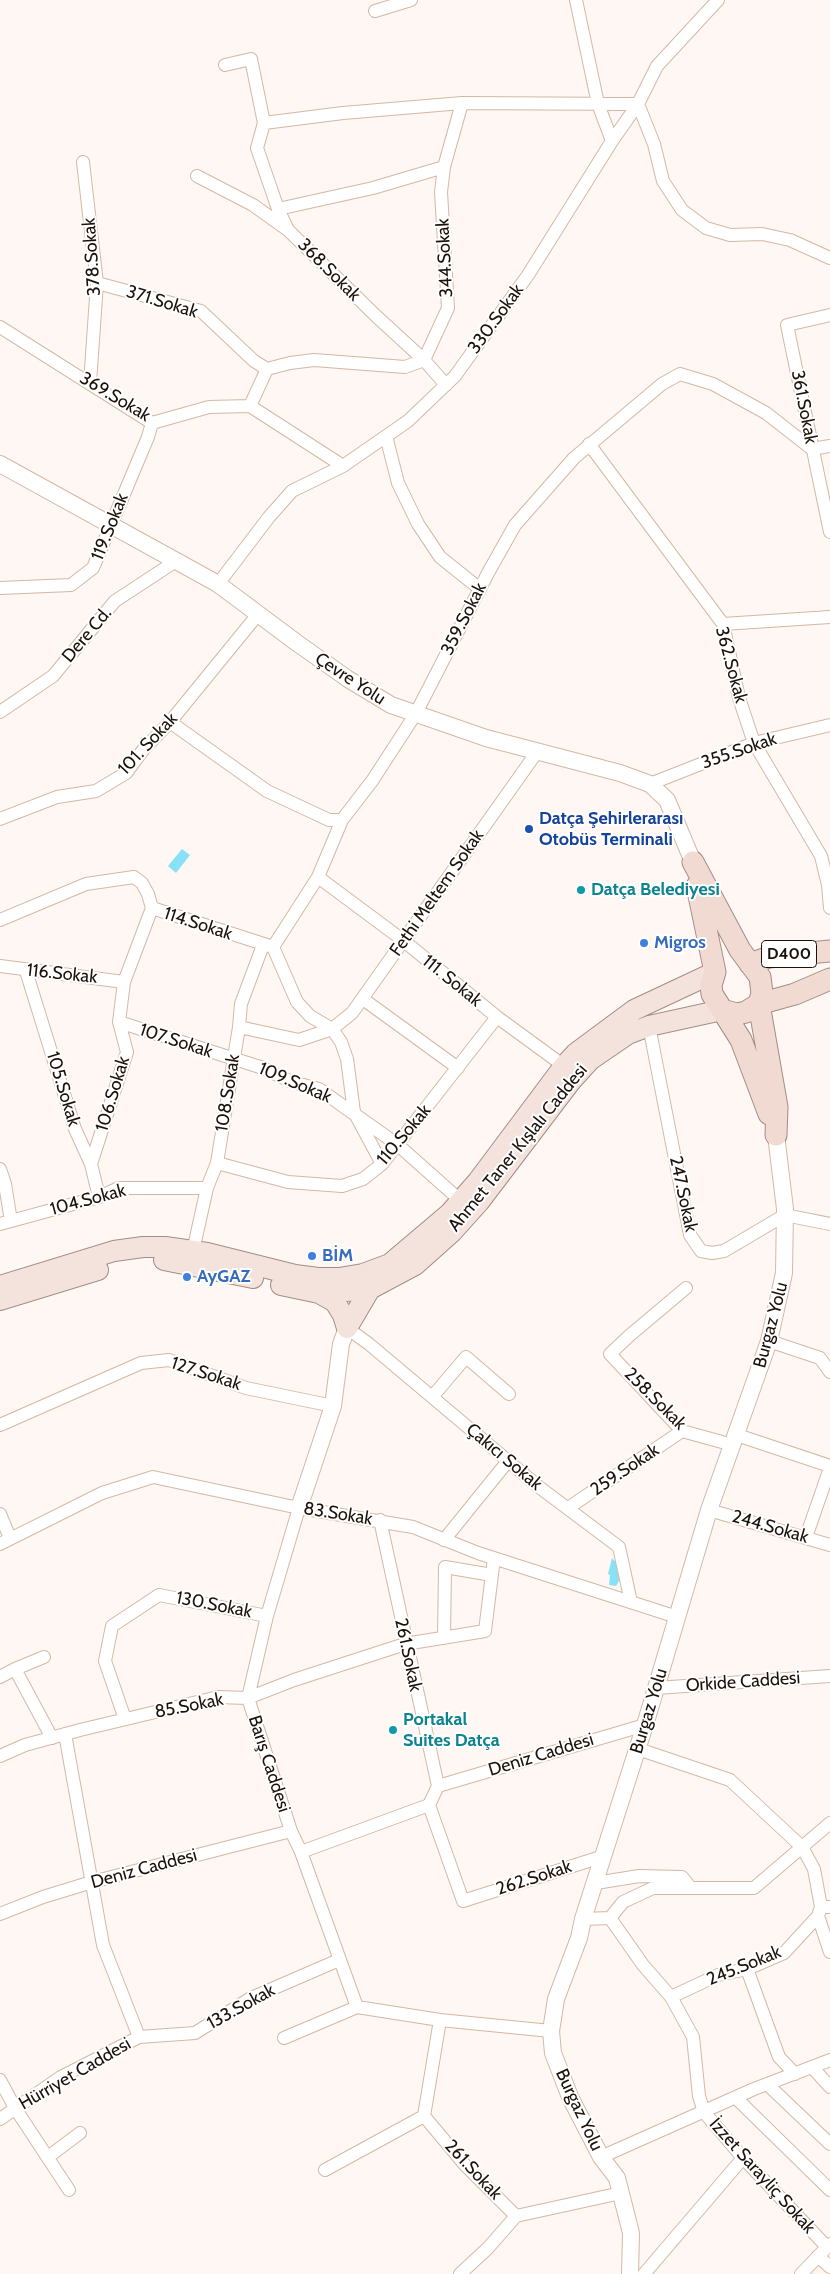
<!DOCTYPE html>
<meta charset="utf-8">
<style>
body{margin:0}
canvas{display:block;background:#fef7f3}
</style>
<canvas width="830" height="2274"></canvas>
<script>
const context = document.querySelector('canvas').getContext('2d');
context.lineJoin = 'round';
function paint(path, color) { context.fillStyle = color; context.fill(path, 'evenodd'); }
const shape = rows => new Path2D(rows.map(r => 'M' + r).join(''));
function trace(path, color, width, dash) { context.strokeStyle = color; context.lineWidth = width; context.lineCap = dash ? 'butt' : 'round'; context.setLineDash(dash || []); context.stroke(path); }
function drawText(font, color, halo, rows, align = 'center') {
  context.font = font + ' Cabin,sans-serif'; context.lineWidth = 4; context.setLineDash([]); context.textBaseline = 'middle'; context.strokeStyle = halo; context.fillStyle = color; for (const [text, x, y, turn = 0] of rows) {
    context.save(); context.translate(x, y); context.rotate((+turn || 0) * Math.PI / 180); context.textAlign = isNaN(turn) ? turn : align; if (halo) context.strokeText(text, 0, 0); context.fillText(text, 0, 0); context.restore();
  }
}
const water = shape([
 [182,849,190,855,176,873,168,866],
 [612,1558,618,1565,620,1579,616,1586,609,1585,610,1575,608,1574]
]);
const minor = shape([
 [576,0,598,104,612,141],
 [375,11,411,0],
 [225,65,251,59,264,123],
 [638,104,654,144,663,181,682,210,706,228,730,235,762,234,790,240,830,258],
 [83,162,97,283,90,383],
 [197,176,253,205,288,230,375,315,424,360,446,385],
 [278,209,373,188,444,167],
 [288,230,278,209,257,148,264,123,343,113,462,103,638,104],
 [97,283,201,311,254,361,267,369],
 [830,315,787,325,830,532],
 [0,327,152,423,209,407,250,406,343,466],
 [250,406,267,369,290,363,314,360,405,367,424,360,448,308,441,192,444,167,462,103],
 [386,436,398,483,418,524,440,557,480,589],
 [589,444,723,624,739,698,754,743,821,856,828,885,830,908],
 [218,584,269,517,292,491,343,466,408,421,455,376,528,275,612,141,638,104,657,66,718,0],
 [0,588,71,585,93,568,148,437,152,423],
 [723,624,830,617],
 [0,712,53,676,115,601,176,561],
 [170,722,267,791,329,820,342,820],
 [650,784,754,743,830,725],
 [0,819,57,797,96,791,126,773,143,750,170,722,259,613],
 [318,877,404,941,497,1017,564,1066],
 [0,920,86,884,134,877,142,883,148,894,152,908,273,947],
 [0,966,124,982],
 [26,971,75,1129,91,1164,99,1197],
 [363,999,458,1068],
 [119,1022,263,1068,292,1082,319,1089,398,1145,461,1201],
 [649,1026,690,1235,701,1251,712,1253,724,1251,785,1215,830,1224],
 [239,1027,241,1004,263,945],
 [217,1163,288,1182,342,1186,363,1179,382,1164,497,1017],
 [91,1164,127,1052,119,1022,124,982,152,908],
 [382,1164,354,1112,347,1059,341,1042,332,1029,310,1016,297,1002,273,947,318,877,342,820,372,781,415,715,488,573,515,525,574,458,662,384,680,374,713,384,766,413,812,449,830,446],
 [0,1169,5,1184,11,1221],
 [0,1224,99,1197,119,1188,207,1188],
 [193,1251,207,1188,217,1163,239,1027,299,1040,332,1029,352,1013,537,752],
 [686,1288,629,1336,610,1354,682,1431,733,1445],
 [347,1328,369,1344,539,1487,619,1547,631,1602],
 [769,1341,820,1358,830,1372],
 [432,1397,466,1357,509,1394],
 [0,1425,141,1363,169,1360,246,1388,333,1406],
 [737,1435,830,1466],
 [299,1508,267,1616,248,1698,291,1831,301,1852,357,2007,440,2020,551,2031],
 [568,1508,682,1431],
 [709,1510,830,1545],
 [0,1514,10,1538],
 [380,1520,438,1786,429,1805,463,1901,604,1856],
 [806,1537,830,1468],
 [444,1540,508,1461],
 [0,1544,102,1493,153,1477,299,1508,413,1527,478,1553,677,1617],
 [444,1638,445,1567,492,1575],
 [44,1657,15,1669,52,1738],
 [0,1677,15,1669],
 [656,1688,830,1676],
 [125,1719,105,1661,112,1626,159,1595,267,1616],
 [638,1749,730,1780,802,1847,814,1869,821,1907],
 [0,1756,25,1745,80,1730,218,1697,248,1698,294,1680,405,1644,485,1631,494,1558],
 [438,1786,645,1725],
 [301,1852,429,1805],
 [596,1883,639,1876,682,1877,690,1887],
 [0,1914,43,1897,92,1882,291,1831],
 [818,1916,830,1952],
 [610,1918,623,1902,653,1888,754,1888,830,1823],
 [583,1919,610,1918,643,1965,671,1997,693,2037,699,2096,704,2112,743,2158,827,2247],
 [747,1969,779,2057,795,2074],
 [671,1997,718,1975,747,1969,784,1953,818,1916,821,1907,830,1907],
 [440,2020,424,2116,465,2165,516,2216,621,2193],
 [139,2037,195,2033,251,1998,339,1960],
 [284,2038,357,2007],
 [812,2067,830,2087],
 [0,2080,15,2108,69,2190],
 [767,2084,830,2144],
 [736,2098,830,2190],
 [0,2119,61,2077,139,2037,103,1945,65,1734],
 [48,2157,80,2133],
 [601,2157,754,2089,830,2060],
 [325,2170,424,2116],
 [818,2256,830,2267],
 [460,2274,488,2248,516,2216],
 [644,2274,743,2158],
 [801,2274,830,2244]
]);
const tertiary = shape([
 [0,464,218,584,297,643,348,679,391,705,486,738,620,773,650,784,667,800,693,862],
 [299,1508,333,1406,341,1344,347,1328],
 [630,2274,631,2233,617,2178,601,2157,570,2097,553,2053,551,2031,556,1999,579,1938,583,1919,645,1725,709,1510,769,1341,784,1273,785,1209,776,1135]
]);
const primary = shape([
 [164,1260,253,1278],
 [281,1285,319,1293,370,1289,415,1265,452,1232,479,1202,571,1081,590,1060,628,1034,649,1026,722,1010],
 [0,1286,114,1251,143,1247,165,1247,207,1253,295,1275,318,1278,339,1278,363,1274,390,1264,449,1214,478,1181,564,1066,576,1053,634,1010,715,972],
 [319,1293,335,1302,343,1315,347,1328],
 [0,1300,98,1270],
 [347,1328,370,1289]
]);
const trunk = shape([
 [693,862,740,950,760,977,762,993,759,1004,777,1107,776,1135],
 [697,886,715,972,711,985,712,994,741,1040,769,1114],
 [750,964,769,957,830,951],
 [722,1010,737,1014,746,1012,759,1004,795,994,830,979]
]);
const markers = [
 [529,829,5,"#1a4fb4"],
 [581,890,5,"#0f9aa8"],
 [644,943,5,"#3f7fe0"],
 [312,1256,5,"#3f7fe0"],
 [187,1277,5,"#3f7fe0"],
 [393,1730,5,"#0f9aa8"]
];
const shields = [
 [789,954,55]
];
const shieldNames = [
 ["D400",789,954]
];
const streetNames = [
 ["378.Sokak",92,257,-94],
 ["344.Sokak",445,258,-93],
 ["368.Sokak",329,270,45],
 ["371.Sokak",162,302,17],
 ["330.Sokak",496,319,-54],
 ["369.Sokak",115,397,31],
 ["361.Sokak",804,407,79],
 ["119.Sokak",110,527,-68],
 ["359.Sokak",464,619,-63],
 ["Dere Cd.",87,635,-50],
 ["362.Sokak",731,665,75],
 ["Çevre Yolu",350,679,33],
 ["101. Sokak",148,744,-47],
 ["355.Sokak",739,751,-19],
 ["Fethi Meltem Sokak",437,893,-55],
 ["114.Sokak",198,924,18],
 ["116.Sokak",62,974,6],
 ["111. Sokak",452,981,39],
 ["107.Sokak",176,1041,18],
 ["109.Sokak",295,1083,23],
 ["105.Sokak",63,1089,73],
 ["108.Sokak",228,1093,-81],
 ["106.Sokak",113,1094,-73],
 ["110.Sokak",404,1135,-50],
 ["Ahmet Taner Kışlalı Caddesi",518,1148,-51],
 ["247.Sokak",683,1194,78],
 ["104.Sokak",88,1200,-15],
 ["Burgaz Yolu",771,1325,-75],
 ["127.Sokak",206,1374,18],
 ["258.Sokak",655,1399,45],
 ["Çakıcı Sokak",504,1457,40],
 ["259.Sokak",625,1470,-34],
 ["83.Sokak",338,1514,9],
 ["244.Sokak",770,1527,16],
 ["130.Sokak",214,1605,11],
 ["261.Sokak",408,1655,78],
 ["Orkide Caddesi",743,1682,-4],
 ["85.Sokak",189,1706,-11],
 ["Burgaz Yolu",649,1711,-73],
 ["Deniz Caddesi",541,1755,-17],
 ["Barış Caddesi",269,1764,72],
 ["Deniz Caddesi",144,1869,-15],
 ["262.Sokak",534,1878,-18],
 ["245.Sokak",744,1966,-22],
 ["133.Sokak",241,2007,-29],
 ["Hürriyet Caddesi",75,2074,-30],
 ["Burgaz Yolu",579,2110,65],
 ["261.Sokak",473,2170,47],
 ["İzzet Sarayliç Sokak",762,2176,48]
];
const transitNames = [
 ["Datça Şehirlerarası",539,819],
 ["Otobüs Terminali",539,840]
];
const cultureNames = [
 ["Datça Belediyesi",591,890],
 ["Portakal",403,1720],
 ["Suites Datça",403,1741]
];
const shopNames = [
 ["Migros",654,943],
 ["BİM",322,1256],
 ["AyGAZ",197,1277]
];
paint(water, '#89e1f8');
trace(minor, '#d5b8a3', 14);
trace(tertiary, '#d5b8a3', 18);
trace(primary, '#a38e85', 22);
trace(trunk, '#a38e85', 23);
trace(minor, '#fff', 12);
trace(tertiary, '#fff', 16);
trace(primary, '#f4e3dd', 20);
trace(trunk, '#f0dad2', 21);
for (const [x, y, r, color] of markers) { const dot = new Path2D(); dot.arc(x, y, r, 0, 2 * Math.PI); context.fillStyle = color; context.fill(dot); trace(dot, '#fff', 2); }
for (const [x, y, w] of shields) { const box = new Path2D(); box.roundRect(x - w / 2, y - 13.5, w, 27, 4); context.fillStyle = '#fff'; context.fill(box); trace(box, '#1c120b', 1); }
drawText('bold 16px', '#1c120b', null, shieldNames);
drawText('18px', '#1c120b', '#fff', streetNames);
drawText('bold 18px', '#164399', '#fff', transitNames, 'left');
drawText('bold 18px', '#0d838f', '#fff', cultureNames, 'left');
drawText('bold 18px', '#366cbe', '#fff', shopNames, 'left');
</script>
